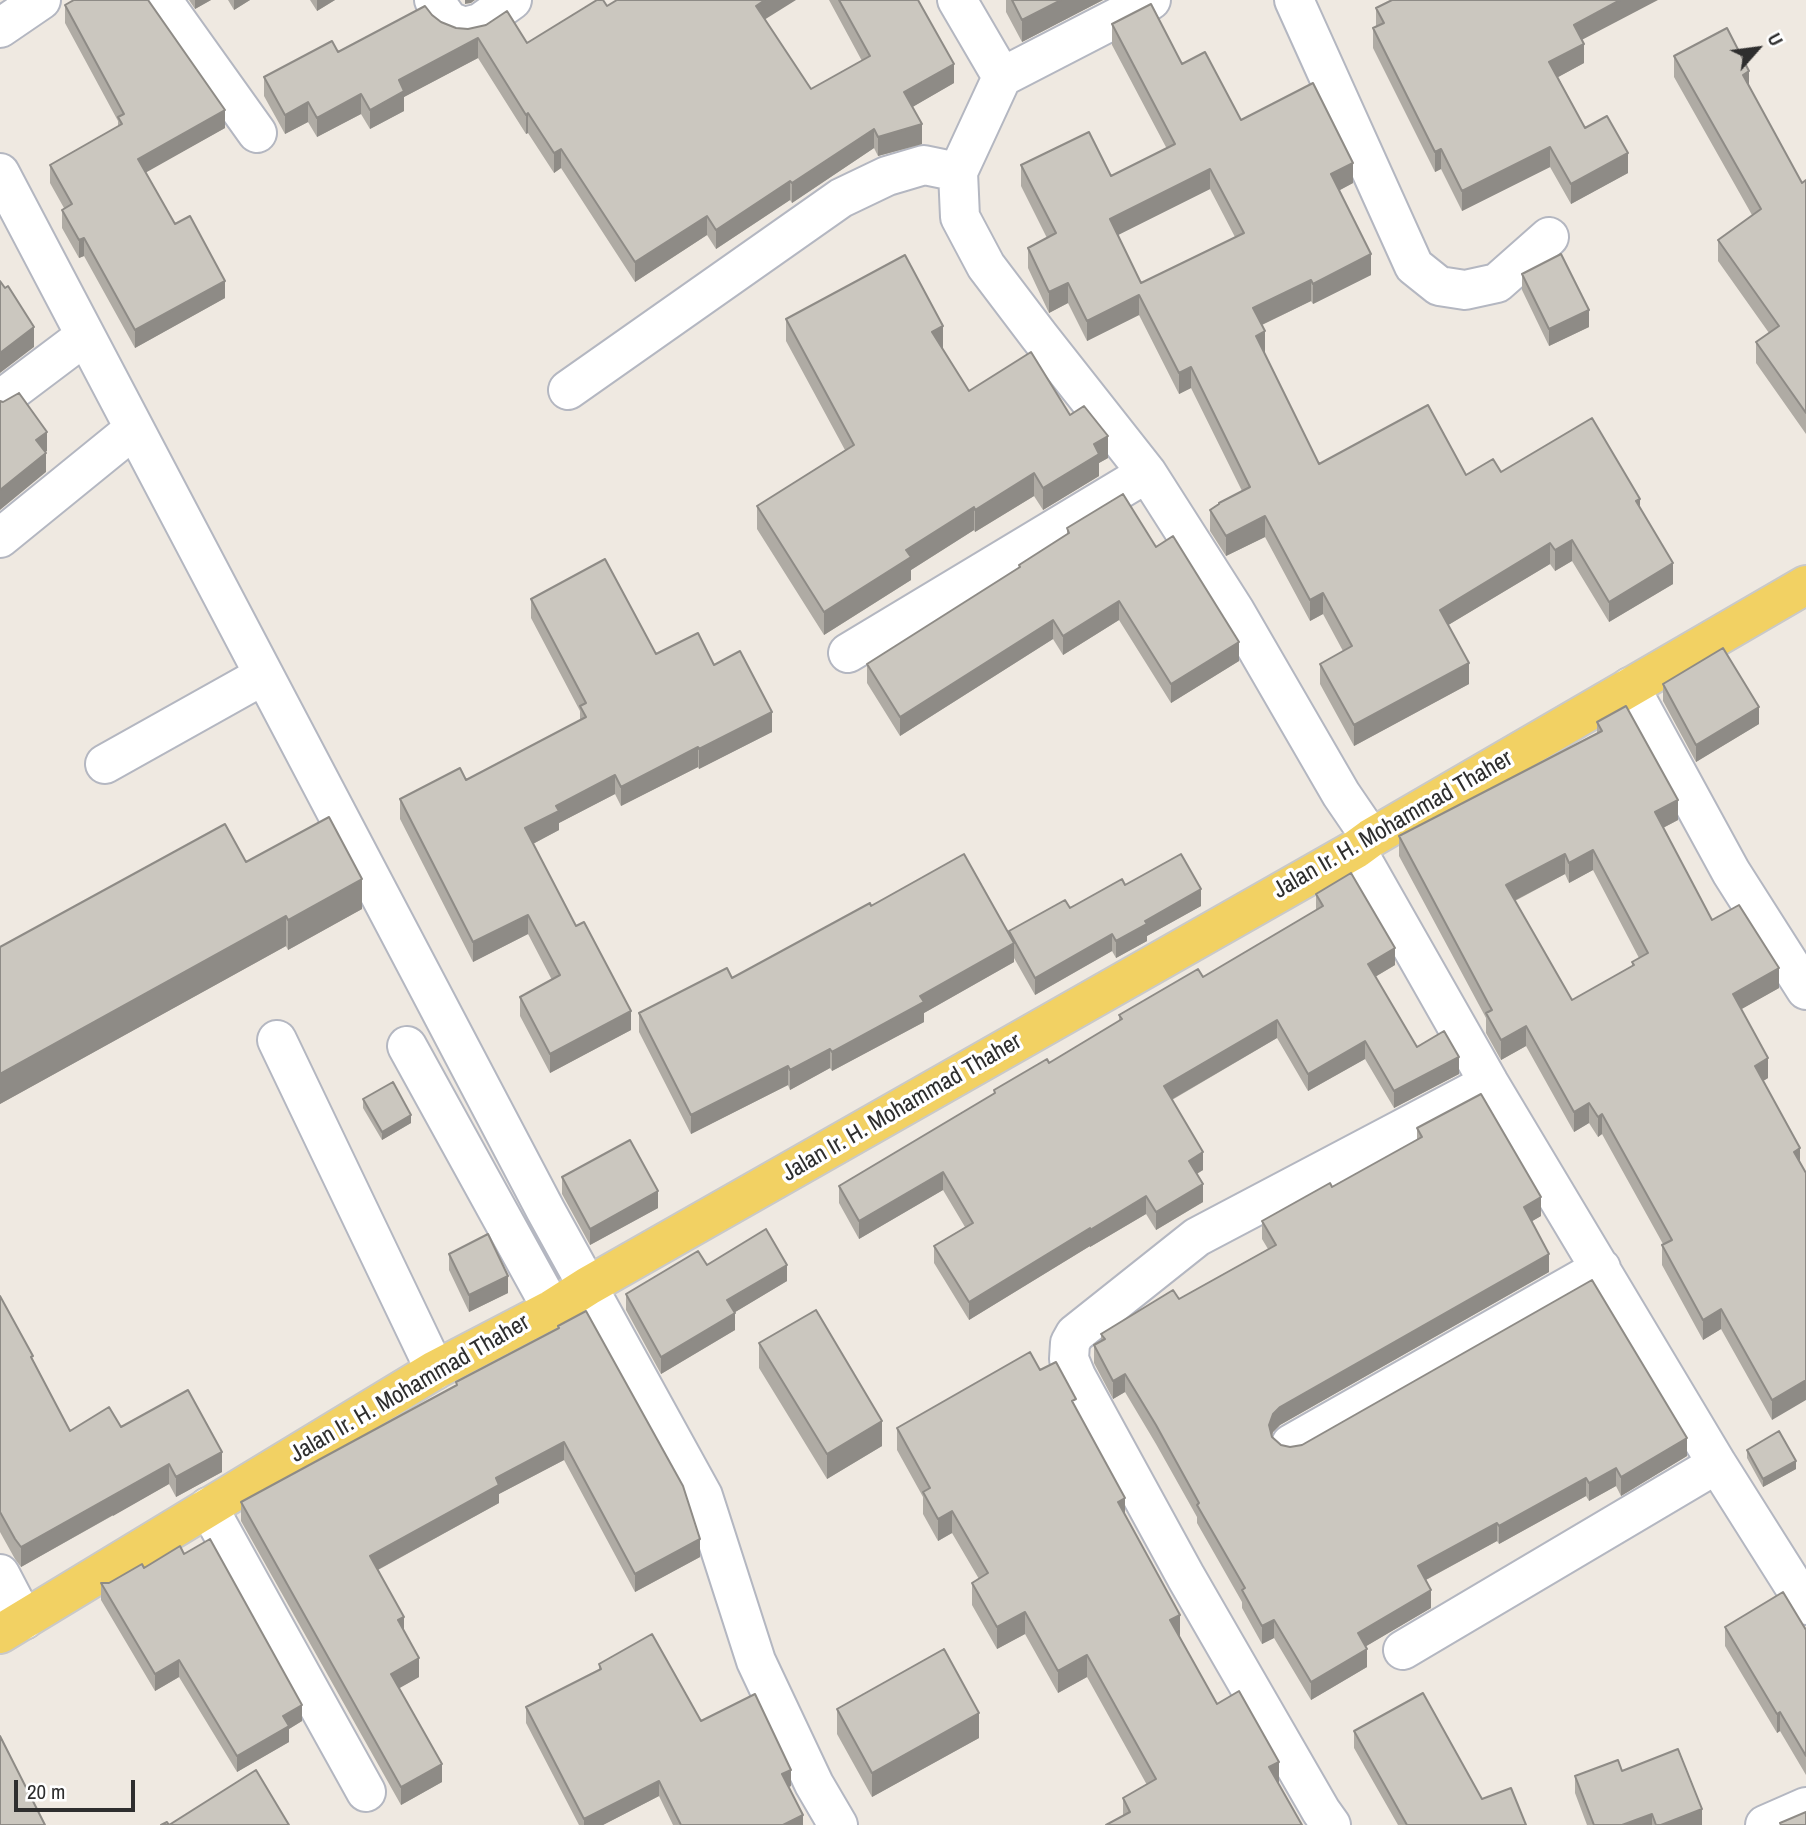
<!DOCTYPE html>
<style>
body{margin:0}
#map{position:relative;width:1806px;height:1825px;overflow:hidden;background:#efe9e1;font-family:"Archivo Narrow",sans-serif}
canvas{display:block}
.north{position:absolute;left:1722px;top:14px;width:70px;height:70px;-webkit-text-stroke:5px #fff;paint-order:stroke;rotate:62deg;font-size:19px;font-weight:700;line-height:28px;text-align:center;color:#2e2e2e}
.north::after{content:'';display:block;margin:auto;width:24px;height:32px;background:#2e2e2e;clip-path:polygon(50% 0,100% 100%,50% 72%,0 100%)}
.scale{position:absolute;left:14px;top:1780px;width:121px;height:32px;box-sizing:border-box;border:4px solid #2e2e2e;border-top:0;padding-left:9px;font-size:21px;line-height:24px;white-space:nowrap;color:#2e2e2e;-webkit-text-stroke:5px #fff;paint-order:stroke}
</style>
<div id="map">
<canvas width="1806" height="1825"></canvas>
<div class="north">U</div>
<div class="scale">20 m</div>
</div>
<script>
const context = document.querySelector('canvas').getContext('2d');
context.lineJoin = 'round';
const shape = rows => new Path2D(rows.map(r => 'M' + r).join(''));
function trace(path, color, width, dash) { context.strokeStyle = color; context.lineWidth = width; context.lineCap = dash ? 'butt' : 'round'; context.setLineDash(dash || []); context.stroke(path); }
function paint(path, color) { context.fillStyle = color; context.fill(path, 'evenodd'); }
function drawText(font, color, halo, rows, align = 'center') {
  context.font = font + ' "Archivo Narrow",sans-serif'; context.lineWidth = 7; context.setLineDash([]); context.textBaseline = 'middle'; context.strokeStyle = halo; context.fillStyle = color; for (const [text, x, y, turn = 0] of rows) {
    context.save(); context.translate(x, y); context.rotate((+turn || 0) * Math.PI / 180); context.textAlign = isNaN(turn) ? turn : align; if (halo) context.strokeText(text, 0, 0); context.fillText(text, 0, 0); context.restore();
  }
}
const minor = shape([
 [162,0,257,133],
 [434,0,449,21,464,27,480,23,512,0],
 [957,0,1002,77,958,172,960,217,986,266,1039,336,1147,473,1235,611,1341,794,1371,838],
 [1294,0,1414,266,1439,286,1465,290,1497,283,1549,237],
 [0,28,41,0],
 [1002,77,1151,0],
 [0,173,546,1211,703,1496,756,1661,814,1784,838,1825],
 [568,390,841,198,887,176,924,165,958,172],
 [0,400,85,336],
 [0,538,134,429],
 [848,653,1147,473],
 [1630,687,1731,872,1806,990],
 [105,764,264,675],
 [1356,849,1489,1083,1717,1464,1806,1605],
 [277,1040,435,1370],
 [407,1046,552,1309],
 [1291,1444,1601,1268],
 [208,1507,366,1792],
 [0,1574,24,1620],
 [1403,1650,1717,1464],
 [1331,1825,1321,1811,1186,1577,1076,1376,1069,1359,1070,1343,1075,1334,1197,1237,1489,1083],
 [1765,1825,1806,1807]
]);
const major = shape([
 [0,1634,435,1370,552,1309,588,1286,1356,849,1371,838,1806,585]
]);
const wall = shape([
 [189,0,211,0,195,9],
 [228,0,250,0,234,10],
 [310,0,335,0,317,11],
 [829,0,918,0,954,83,912,107,922,144,878,156,874,148,792,203,790,200,716,249,707,235,635,282,561,168,554,173,528,133,526,134,478,58,404,97,404,111,370,129,361,114,317,137,308,122,285,134,264,96,264,77,338,52,432,15,441,22,456,28,527,43,607,6,765,19,811,89,862,61],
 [1006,0,1103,0,1022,42,1006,12],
 [65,5,225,128,145,172,175,224,225,298,135,348,84,256,79,258,62,228,62,210,64,208,50,183,50,165,118,126,118,121,65,23],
 [1376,8,1582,40,1584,63,1558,77,1585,128,1628,173,1571,204,1550,167,1462,211,1441,169,1435,172,1373,48,1373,28,1376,27],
 [1112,24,1182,64,1241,120,1353,183,1339,190,1371,275,1313,304,1311,301,1262,325,1265,352,1264,352,1319,464,1466,475,1501,472,1640,509,1673,584,1609,622,1572,561,1555,571,1550,564,1448,625,1469,684,1354,746,1320,684,1320,664,1343,651,1323,614,1310,621,1265,537,1226,556,1210,531,1210,510,1219,505,1219,503,1242,491,1191,388,1179,394,1139,315,1087,341,1068,303,1049,313,1028,268,1028,248,1047,238,1021,186,1021,165,1111,176,1167,149,1112,45],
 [1210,189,1235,237,1141,283,1118,235],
 [1674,56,1749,86,1802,183,1806,180,1806,434,1756,363,1756,342,1769,333,1718,261,1718,240,1752,215,1674,77],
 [1522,274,1589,327,1549,346,1522,290],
 [786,319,943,348,942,349,969,391,1070,415,1108,458,1099,463,1099,476,1043,510,1034,496,975,532,974,530,911,570,911,580,824,635,757,529,757,506,845,450,786,341],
 [1067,528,1156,547,1239,661,1171,703,1119,620,1063,655,1053,639,900,736,867,683,867,664,1019,568,1019,565,1067,534],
 [531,599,656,654,714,665,772,732,699,769,698,767,621,806,615,794,559,823,559,830,533,844,631,1030,550,1073,520,1016,520,997,552,980,528,934,473,962,400,819,400,799,466,780,580,720,580,711,531,618],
 [1663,684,1759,724,1696,762,1663,701],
 [1597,722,1678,820,1663,828,1712,920,1779,988,1741,1009,1768,1078,1763,1081,1800,1148,1772,1420,1721,1329,1703,1340,1662,1265,1662,1245,1663,1244,1602,1134,1598,1137,1589,1123,1574,1132,1526,1046,1501,1060,1486,1033,1486,1018,1399,856,1399,836,1597,733],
 [1593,870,1639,958,1632,962,1632,966,1572,1000,1515,901,1565,874,1569,883],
 [246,862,362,909,288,950,286,946,0,1104,0,947],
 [1125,885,1201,906,1147,936,1147,941,1116,958,1112,951,1035,995,1014,958,1014,962,924,1013,924,1022,832,1071,830,1068,790,1090,788,1085,691,1134,639,1032,639,1013,732,978,871,906,1009,934,1009,931],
 [1316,894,1395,965,1375,977,1417,1047,1459,1074,1394,1108,1365,1059,1308,1091,1277,1038,1172,1100,1203,1170,1197,1174,1203,1202,1156,1230,1146,1214,1090,1247,1090,1246,969,1320,934,1263,934,1246,965,1227,943,1190,859,1239,839,1203,839,1186,994,1094,994,1090,1049,1063,1119,1021,1119,1015,1203,977,1316,911],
 [363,1099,411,1123,382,1140,363,1108],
 [1417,1128,1541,1216,1532,1221,1549,1272,1280,1425,1273,1432,1272,1437,1281,1445,1290,1447,1687,1456,1621,1496,1616,1486,1589,1501,1586,1496,1499,1544,1497,1541,1426,1580,1431,1608,1366,1646,1367,1667,1311,1700,1274,1638,1262,1644,1242,1608,1242,1602,1197,1523,1197,1517,1156,1444,1125,1392,1113,1399,1094,1363,1094,1345,1101,1341,1101,1334,1179,1299,1268,1249,1262,1239,1262,1221,1332,1187,1417,1140],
 [562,1177,658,1208,590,1245,562,1194],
 [449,1254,508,1293,469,1312,449,1270],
 [707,1265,787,1281,735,1312,735,1330,661,1374,626,1310,626,1294],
 [0,1296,70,1431,121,1427,222,1472,176,1497,169,1484,21,1567,15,1559,0,1532],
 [558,1326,700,1557,635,1592,564,1460,499,1494,499,1503,378,1570,404,1631,419,1677,399,1688,442,1782,401,1805,241,1521,241,1502,456,1385,456,1382,558,1328],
 [759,1343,882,1446,827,1479,759,1368],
 [1040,1370,1076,1408,1180,1637,1217,1704,1279,1762,1123,1816,1123,1798,1147,1785,1087,1677,1058,1693,1025,1634,997,1649,972,1605,972,1583,979,1579,952,1533,938,1541,923,1514,923,1497,897,1450,897,1428],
 [1747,1450,1796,1469,1763,1487,1747,1458],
 [184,1554,302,1721,289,1729,289,1742,237,1772,179,1677,155,1691,101,1600,101,1583,109,1583,144,1568],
 [1725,1627,1806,1630,1806,1775,1780,1731,1777,1733,1725,1646],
 [599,1664,701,1721,791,1786,788,1787,803,1825,673,1825,659,1796,603,1825,579,1825,526,1723,526,1707,599,1670],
 [837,1709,979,1738,872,1797,837,1734],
 [1354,1731,1482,1799,1526,1825,1398,1825,1354,1748],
 [1622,1771,1702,1825,1587,1825,1575,1793,1575,1776]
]);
const shadedWall = shape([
 [195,0,211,0,195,9],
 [234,0,250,0,234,10],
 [317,0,335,0,317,11],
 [465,0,475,0,471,3,465,4],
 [765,0,796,0,756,25,756,6],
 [1061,0,1103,0,1022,42,1022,20],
 [1620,0,1658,0,1574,44,1574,25],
 [478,38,478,58,404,97,404,111,370,129,370,110,399,80],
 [1584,44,1584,63,1549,82,1549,62],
 [954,64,954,83,904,112,904,92],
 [1749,71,1749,92,1743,75],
 [361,94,361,114,317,137,317,118],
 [308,102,308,122,285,134,285,115],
 [225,110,225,128,138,177,138,159],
 [528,113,528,133,526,134,526,115],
 [922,124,922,144,878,156,878,137],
 [874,129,874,148,792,203,792,183],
 [1550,147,1550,167,1462,211,1462,191],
 [561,149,561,168,554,173,554,153],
 [1441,149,1441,169,1435,172,1435,152],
 [1628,153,1628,173,1571,204,1571,184],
 [1353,163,1353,183,1331,195,1331,174],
 [1210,169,1210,189,1110,239,1110,219],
 [790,181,790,200,716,249,716,230],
 [707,216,707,235,635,282,635,262],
 [84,238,84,256,79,258,79,240],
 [1371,254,1371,275,1313,304,1313,284],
 [1311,280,1311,301,1253,329,1253,308],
 [225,281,225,298,135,348,135,330],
 [1068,283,1068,303,1049,313,1049,292],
 [1139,295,1139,315,1087,341,1087,321],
 [1589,310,1589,327,1549,346,1549,329],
 [943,326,943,348,932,354,932,332],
 [34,327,34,347,0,373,0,353],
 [1265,331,1265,352,1256,356,1256,336],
 [1191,367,1191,388,1179,394,1179,373],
 [47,432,47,451,36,459,36,440],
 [1108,436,1108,458,1099,463,1099,476,1043,510,1043,488,1094,444],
 [46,453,46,472,0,510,0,490],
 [1034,473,1034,496,975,532,975,510],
 [1640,499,1640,519,1636,501],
 [974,507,974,530,911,570,911,580,824,635,824,612,906,550],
 [1265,516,1265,537,1226,556,1226,536],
 [1572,540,1572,561,1555,571,1555,550],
 [1550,543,1550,564,1440,630,1440,610],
 [1673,563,1673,584,1609,622,1609,602],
 [1323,593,1323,614,1310,621,1310,600],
 [1119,601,1119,620,1063,655,1063,636],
 [1053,620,1053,639,900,736,900,717],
 [1239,642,1239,661,1171,703,1171,684],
 [1469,663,1469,684,1354,746,1354,725],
 [1759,707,1759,724,1696,762,1696,745],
 [772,712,772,732,699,769,699,749],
 [698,747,698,767,621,806,621,787],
 [615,775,615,794,559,823,559,830,525,848,525,828,556,806],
 [1678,800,1678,820,1655,832,1655,812],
 [1593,850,1593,870,1569,883,1569,863],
 [1565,854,1565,874,1506,905,1506,885],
 [362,879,362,909,288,950,288,920],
 [1201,889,1201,906,1147,936,1147,941,1116,958,1116,941,1145,921],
 [528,915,528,934,473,962,473,942],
 [286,916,286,946,0,1104,0,1074],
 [1112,934,1112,951,1035,995,1035,978],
 [1014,943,1014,962,924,1013,924,1022,832,1071,832,1052,920,996],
 [1395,948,1395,965,1368,981,1368,964],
 [1779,968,1779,988,1733,1014,1733,994],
 [631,1011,631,1030,550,1073,550,1054],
 [1277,1020,1277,1038,1164,1104,1164,1086],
 [1526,1026,1526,1046,1501,1060,1501,1040],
 [1365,1041,1365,1059,1308,1091,1308,1074],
 [830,1049,830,1068,790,1090,790,1070],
 [1459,1057,1459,1074,1394,1108,1394,1091],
 [1768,1058,1768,1078,1755,1086,1755,1066],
 [788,1066,788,1085,691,1134,691,1115],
 [1589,1103,1589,1123,1574,1132,1574,1112],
 [1602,1114,1602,1134,1598,1137,1598,1117],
 [411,1115,411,1123,382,1140,382,1132],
 [1800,1148,1800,1168,1794,1152],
 [1203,1152,1203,1170,1189,1178,1189,1161],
 [943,1172,943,1190,859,1239,859,1221],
 [1203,1184,1203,1202,1156,1230,1156,1212],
 [658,1191,658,1208,590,1245,590,1229],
 [1146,1196,1146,1214,1090,1247,1090,1230],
 [1541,1197,1541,1216,1524,1226,1524,1207],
 [1090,1228,1090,1246,969,1320,969,1302],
 [1549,1254,1549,1272,1280,1425,1273,1432,1269,1443,1269,1425,1273,1414,1280,1407],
 [787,1265,787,1281,727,1317,727,1300],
 [508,1276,508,1293,469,1312,469,1295],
 [1721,1309,1721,1329,1703,1340,1703,1320],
 [735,1313,735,1330,661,1374,661,1357],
 [1125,1374,1125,1392,1113,1399,1113,1381],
 [1806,1380,1806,1400,1772,1420,1772,1400],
 [882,1421,882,1446,827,1479,827,1454],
 [1687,1438,1687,1456,1621,1496,1621,1477],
 [564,1442,564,1460,499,1494,499,1503,370,1574,370,1556,496,1478],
 [222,1452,222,1472,176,1497,176,1477],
 [1796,1461,1796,1469,1763,1487,1763,1479],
 [169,1464,169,1484,113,1516,113,1496],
 [1616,1468,1616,1486,1589,1501,1589,1483],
 [1586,1478,1586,1496,1499,1544,1499,1526],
 [113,1495,113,1515,21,1567,21,1547],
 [1125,1498,1125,1520,1118,1502],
 [952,1511,952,1533,938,1541,938,1519],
 [1497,1523,1497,1541,1418,1584,1418,1566],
 [700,1539,700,1557,635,1592,635,1574],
 [1431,1590,1431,1608,1358,1651,1358,1633],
 [1025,1612,1025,1634,997,1649,997,1627],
 [1180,1615,1180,1636,1170,1642,1170,1620],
 [404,1617,404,1636,398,1620],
 [1274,1620,1274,1638,1262,1644,1262,1626],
 [1367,1649,1367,1667,1311,1700,1311,1682],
 [1087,1655,1087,1677,1058,1693,1058,1671],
 [419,1658,419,1677,391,1693,391,1674],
 [179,1660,179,1677,155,1691,155,1674],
 [302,1705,302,1721,289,1729,289,1742,237,1772,237,1756,283,1716],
 [1780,1712,1780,1731,1777,1733,1777,1714],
 [979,1713,979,1738,872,1797,872,1773],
 [1279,1762,1279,1784,1269,1767],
 [442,1764,442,1782,401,1805,401,1787],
 [791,1770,791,1786,782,1790,782,1774],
 [659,1781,659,1796,603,1825,584,1825,584,1819],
 [1702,1809,1702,1825,1661,1825],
 [1652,1814,1652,1825,1622,1825],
 [803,1815,803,1825,783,1825]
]);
const building = shape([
 [74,0,148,0,225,110,138,159,175,224,190,216,225,281,135,330,84,238,79,240,62,210,72,204,50,165,122,124,118,117,124,114,65,5,74,0],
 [597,0,603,0,607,6,617,0,765,0,756,6,811,89,870,56,839,0,918,0,954,64,904,92,922,124,878,137,874,129,792,183,790,181,716,230,707,216,635,262,561,149,554,153,528,113,526,115,478,38,399,80,404,91,370,110,361,94,317,118,308,102,285,115,264,77,332,41,338,52,425,6,432,15,441,22,456,28,468,29,486,25,507,11,527,43,597,0],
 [1012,0,1061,0,1022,20,1012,0],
 [1392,0,1620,0,1574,25,1584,44,1549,62,1585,128,1607,116,1628,153,1571,184,1550,147,1462,191,1441,149,1435,152,1373,28,1384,23,1376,8,1392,0],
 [1151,4,1182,64,1205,52,1241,120,1313,83,1353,163,1331,174,1371,254,1313,284,1311,280,1253,308,1265,331,1256,336,1319,464,1428,405,1466,475,1493,459,1501,472,1592,418,1640,499,1636,501,1673,563,1609,602,1572,540,1555,550,1550,543,1440,610,1469,663,1354,725,1320,664,1352,646,1323,593,1310,600,1265,516,1226,536,1210,510,1219,504,1219,503,1250,487,1191,367,1179,373,1139,295,1087,321,1068,283,1049,292,1028,248,1056,233,1021,165,1089,132,1111,176,1175,144,1112,24,1151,4],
 [1210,169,1244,233,1141,283,1110,219,1210,169],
 [1727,28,1749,71,1743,75,1802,183,1806,180,1806,413,1756,342,1779,326,1718,240,1761,209,1674,56,1727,28],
 [1561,254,1589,310,1549,329,1522,274,1561,254],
 [905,255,943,326,932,332,969,391,1031,352,1070,415,1084,406,1108,436,1094,444,1099,454,1043,488,1034,473,975,510,974,507,906,550,911,557,824,612,757,506,854,445,786,319,905,255],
 [0,281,5,288,8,286,34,327,0,353,0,281],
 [19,393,47,432,36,440,46,453,0,490,0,401,3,402,19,393],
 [1123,494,1156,547,1173,536,1239,642,1171,684,1119,601,1063,636,1053,620,900,717,867,664,1020,567,1019,565,1069,533,1067,528,1123,494],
 [605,559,656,654,698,633,714,665,740,651,772,712,699,749,698,747,621,787,615,775,556,806,559,811,525,828,576,926,584,922,631,1011,550,1054,520,997,560,975,528,915,473,942,400,799,460,768,466,780,586,717,580,706,586,703,531,599,605,559],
 [1723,648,1759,707,1696,745,1663,684,1723,648],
 [1626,706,1678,800,1655,812,1712,920,1739,905,1779,968,1733,994,1768,1058,1755,1066,1800,1148,1794,1152,1806,1173,1806,1380,1772,1400,1721,1309,1703,1320,1662,1245,1672,1240,1602,1114,1598,1117,1589,1103,1574,1112,1526,1026,1501,1040,1486,1013,1492,1010,1488,1003,1399,836,1602,731,1597,722,1626,706],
 [1593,850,1648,953,1632,962,1634,965,1572,1000,1506,885,1565,854,1569,863,1593,850],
 [329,817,362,879,288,920,286,916,0,1074,0,947,225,824,246,862,329,817],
 [964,854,1014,943,920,996,924,1002,832,1052,830,1049,790,1070,788,1066,691,1115,639,1013,727,968,732,978,870,903,871,906,964,854],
 [1181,854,1201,889,1145,921,1147,924,1116,941,1112,934,1035,978,1009,931,1065,900,1070,908,1122,879,1125,885,1181,854],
 [1351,873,1395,948,1368,964,1417,1047,1444,1031,1459,1057,1394,1091,1365,1041,1308,1074,1277,1020,1164,1086,1203,1152,1189,1161,1203,1184,1156,1212,1146,1196,1090,1230,1090,1228,969,1302,934,1246,973,1223,943,1172,859,1221,839,1186,995,1093,994,1090,1047,1059,1049,1063,1122,1019,1119,1015,1198,969,1203,977,1323,906,1316,894,1351,873],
 [393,1082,411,1115,382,1132,363,1099,393,1082],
 [1481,1094,1541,1197,1524,1207,1549,1254,1280,1407,1273,1414,1269,1425,1272,1437,1281,1445,1290,1447,1302,1445,1592,1280,1687,1438,1621,1477,1616,1468,1589,1483,1586,1478,1499,1526,1497,1523,1418,1566,1431,1590,1358,1633,1367,1649,1311,1682,1274,1620,1262,1626,1242,1590,1245,1588,1197,1505,1199,1503,1156,1425,1125,1374,1113,1381,1094,1345,1105,1339,1101,1334,1173,1290,1179,1299,1276,1245,1262,1221,1330,1183,1332,1187,1422,1137,1417,1128,1481,1094],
 [630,1140,658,1191,590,1229,562,1177,630,1140],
 [766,1229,787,1265,727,1300,735,1313,661,1357,626,1294,698,1251,707,1265,766,1229],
 [488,1234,508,1276,469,1295,449,1254,488,1234],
 [0,1296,33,1356,31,1357,70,1431,109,1407,121,1427,188,1390,222,1452,176,1477,169,1464,21,1547,15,1539,0,1512,0,1296],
 [816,1310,882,1421,827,1454,759,1343,816,1310],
 [586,1311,683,1486,700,1539,635,1574,564,1442,496,1478,499,1485,370,1556,404,1617,398,1620,419,1658,391,1674,442,1764,401,1787,241,1502,457,1385,456,1382,559,1328,558,1326,586,1311],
 [1030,1352,1040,1370,1056,1362,1076,1399,1072,1401,1125,1498,1118,1502,1180,1615,1170,1620,1217,1704,1239,1691,1279,1762,1269,1767,1302,1825,1106,1825,1130,1812,1123,1798,1156,1779,1087,1655,1058,1671,1025,1612,997,1627,972,1583,988,1573,952,1511,938,1519,923,1492,930,1488,897,1428,1030,1352],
 [1779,1431,1796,1461,1763,1479,1747,1450,1779,1431],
 [210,1539,302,1705,283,1716,289,1726,237,1756,179,1660,155,1674,101,1583,109,1583,142,1564,144,1568,180,1546,184,1554,210,1539],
 [1783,1592,1806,1630,1806,1756,1780,1712,1777,1714,1725,1627,1783,1592],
 [652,1634,701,1721,755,1694,791,1770,782,1774,803,1815,783,1825,681,1825,659,1781,584,1819,526,1707,601,1669,599,1664,652,1634],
 [944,1649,979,1713,872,1773,837,1709,944,1649],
 [1423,1693,1482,1799,1511,1788,1526,1825,1407,1825,1354,1731,1423,1693],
 [0,1736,45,1825,0,1825,0,1736],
 [1678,1749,1702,1809,1661,1825,1656,1825,1652,1814,1622,1825,1594,1825,1575,1776,1618,1760,1622,1771,1678,1749],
 [256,1770,289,1825,161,1825,167,1822,169,1825,256,1770],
 [1806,1812,1806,1825,1781,1825,1780,1823,1806,1812]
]);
const streetNames = [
 ["Jalan Ir. H. Mohammad Thaher",1393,825,-30],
 ["Jalan Ir. H. Mohammad Thaher",902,1108,-30],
 ["Jalan Ir. H. Mohammad Thaher",410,1389,-30]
];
trace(minor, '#b4b7c1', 42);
trace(major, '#c9c9c9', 42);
trace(minor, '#fff', 38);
trace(major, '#f2d163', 38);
paint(wall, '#afaba4');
paint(shadedWall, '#8e8b86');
paint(building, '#cbc7bf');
trace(building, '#8e8b86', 2);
drawText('24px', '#2e2e2e', '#fff', streetNames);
</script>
